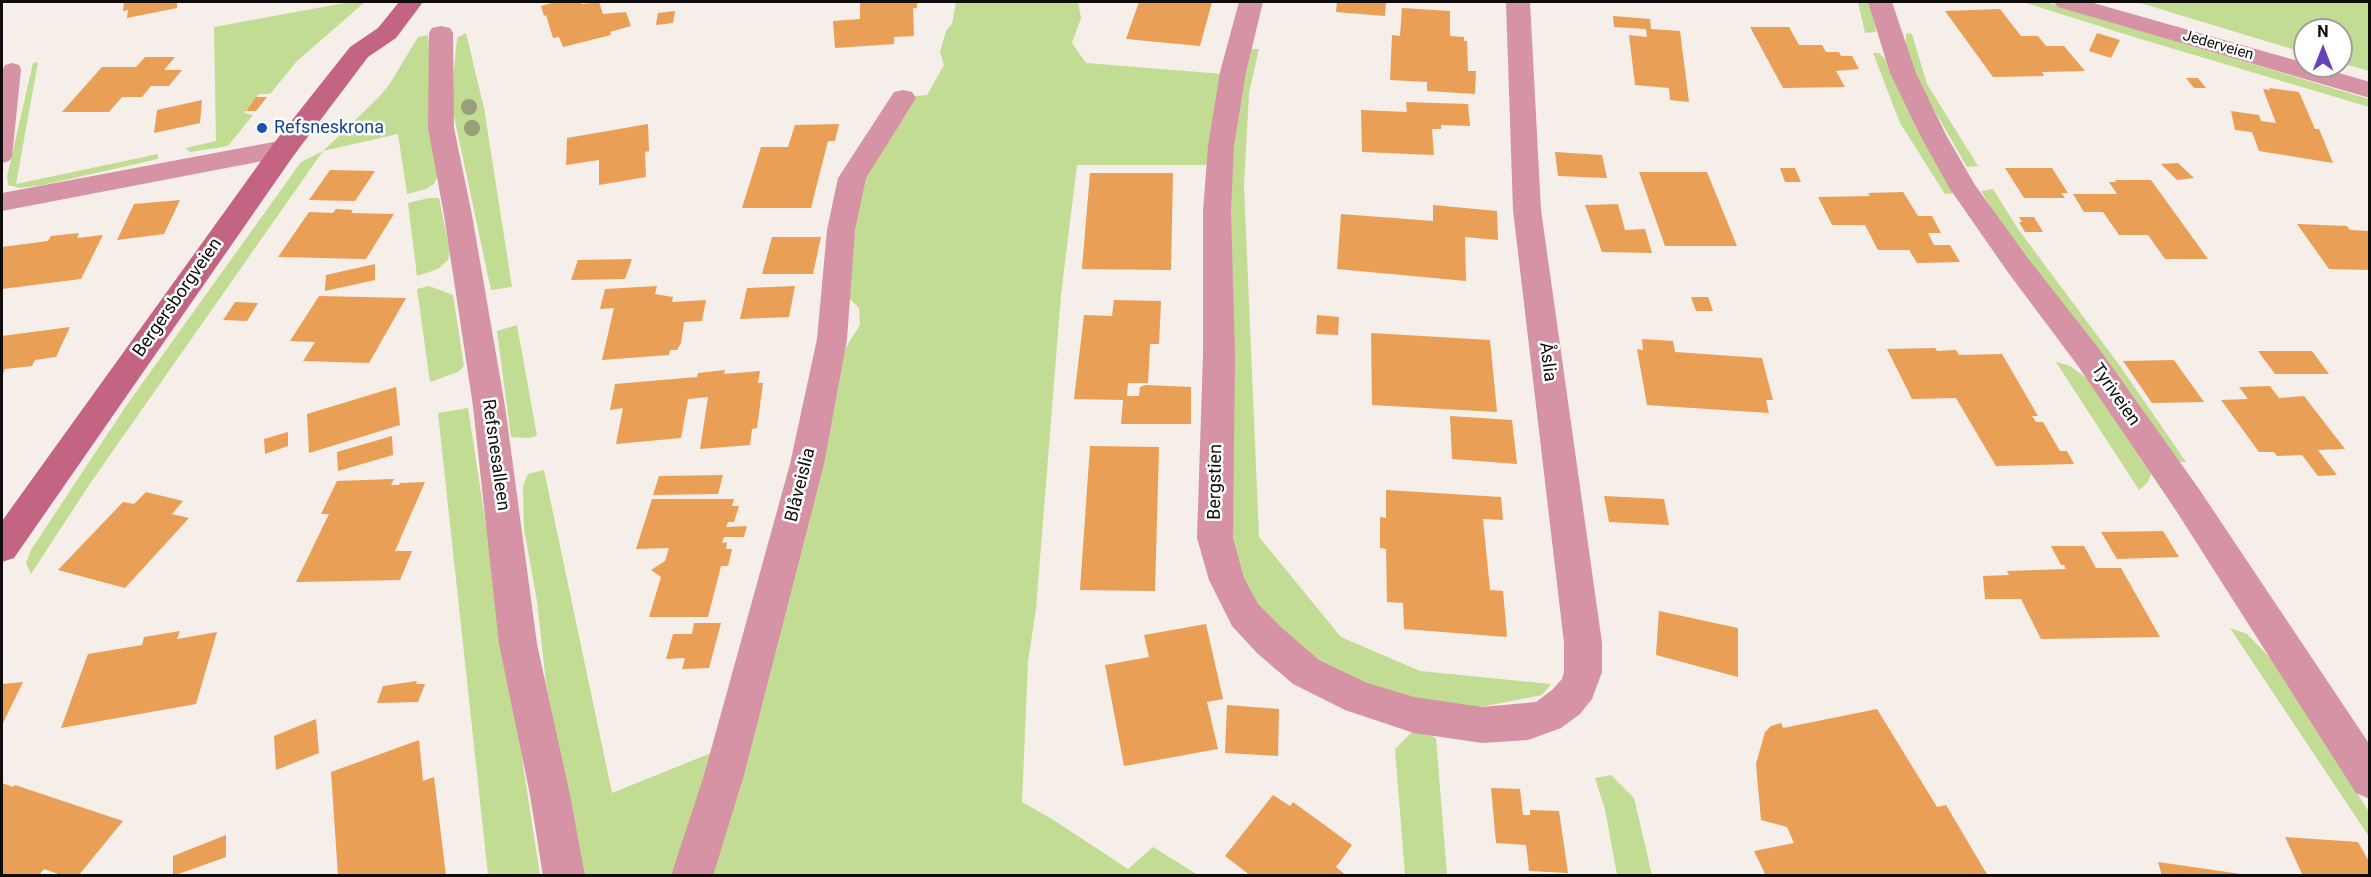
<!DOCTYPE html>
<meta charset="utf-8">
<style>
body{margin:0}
#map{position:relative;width:2371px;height:877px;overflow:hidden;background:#f5eee9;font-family:Roboto,sans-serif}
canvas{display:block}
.frame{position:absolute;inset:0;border:3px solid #0f0d0b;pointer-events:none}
.north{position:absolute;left:2293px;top:18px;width:60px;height:60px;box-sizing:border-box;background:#fff;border:2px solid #9f9e9d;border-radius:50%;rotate:0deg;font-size:16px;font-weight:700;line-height:24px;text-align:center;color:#0f0d0b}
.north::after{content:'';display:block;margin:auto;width:21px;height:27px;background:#6642ba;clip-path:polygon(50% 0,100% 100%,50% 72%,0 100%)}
</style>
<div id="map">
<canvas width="2371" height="877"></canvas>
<div class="frame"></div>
<div class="north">N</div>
</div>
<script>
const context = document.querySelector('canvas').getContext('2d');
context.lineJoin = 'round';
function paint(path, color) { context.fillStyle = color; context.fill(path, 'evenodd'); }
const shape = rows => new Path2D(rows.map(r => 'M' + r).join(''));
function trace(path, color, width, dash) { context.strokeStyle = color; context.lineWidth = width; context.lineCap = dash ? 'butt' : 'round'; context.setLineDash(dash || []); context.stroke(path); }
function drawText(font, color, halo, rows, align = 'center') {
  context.font = font + ' Roboto,sans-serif'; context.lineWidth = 5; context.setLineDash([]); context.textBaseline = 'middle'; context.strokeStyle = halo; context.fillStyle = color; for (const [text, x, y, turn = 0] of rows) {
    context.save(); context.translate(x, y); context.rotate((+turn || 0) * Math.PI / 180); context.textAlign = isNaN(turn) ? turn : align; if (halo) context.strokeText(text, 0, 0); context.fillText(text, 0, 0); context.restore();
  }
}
const green = shape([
 [350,2,365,2,297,61,270,94,259,94,244,113,253,115,228,146,190,152,186,148,216,141,214,27],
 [956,2,1078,2,1081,18,1072,43,1086,63,1223,74,1206,165,1077,165,1061,295,1036,609,1028,662,1022,802,1052,819,1128,869,1153,847,1198,875,707,876,843,352,860,325,859,308,846,295,856,221,865,172,915,96,927,95,944,65,940,52,946,31,952,24],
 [1858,2,1871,2,1876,32,1865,33],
 [2023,2,2046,2,2352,94,2369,99,2369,107,2134,37],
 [2137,2,2369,2,2369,71,2341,63,2341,30,2305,30,2305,53],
 [466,33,484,108,512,287,491,290,451,102,457,38],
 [1906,33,1912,34,1927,84,1978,166,1967,167,1925,94,1906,52],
 [428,35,438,175,434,184,426,189,407,194,398,134,323,151,89,485,31,574,26,563,31,550,126,406,301,162,323,151,379,97,389,85,418,37],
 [1249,49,1259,49,1249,93,1244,186,1259,537,1341,637,1420,671,1551,684,1542,695,1471,709,1407,698,1351,682,1295,648,1259,613,1237,562,1231,532,1229,162],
 [1873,53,1879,53,1885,59,1897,78,1956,193,1945,194,1900,123],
 [38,62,16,184,158,154,158,159,43,185,20,188,8,185,7,177,33,63],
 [1993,189,2018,229,2120,366,2186,462,2178,462,2013,243,1981,191],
 [429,198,439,198,450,251,448,260,438,269,417,276,408,203],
 [429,286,453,295,464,366,458,372,430,382,417,289],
 [517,325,537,436,528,438,511,437,497,331],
 [2056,362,2070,366,2088,379,2151,474,2148,482,2139,490],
 [468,408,493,571,540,875,488,875,438,413],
 [544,470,612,793,716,751,678,875,583,875,546,683,537,601,524,529,523,486,528,474],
 [2230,628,2247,634,2280,668,2369,812,2368,835],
 [1416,728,1436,738,1447,875,1405,875,1395,749],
 [1611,775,1634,798,1652,875,1617,875,1605,809,1595,778]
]);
const building = shape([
 [124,2,177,2,177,8,127,18,128,10,123,11],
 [556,2,581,2,582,4,599,2,603,14,626,12,631,26,610,32,611,35,563,47,559,37,553,38,546,15,544,16,541,6],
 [860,2,917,2,917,8,913,8,914,36,894,37,894,44,835,48,833,21,860,19],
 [1139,2,1212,2,1200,46,1126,39],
 [1337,2,1386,2,1385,16,1336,12],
 [1402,8,1450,11,1450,36,1464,37,1464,41,1467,41,1468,71,1476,71,1475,94,1427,91,1427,82,1390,80,1392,35,1400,36],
 [2000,9,2021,36,2038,36,2046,46,2064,46,2085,71,2042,72,2044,76,1993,77,1945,11],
 [675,11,673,23,656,25,658,13],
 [1613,16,1650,19,1651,29,1680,31,1689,102,1670,100,1669,88,1635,85,1629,35,1647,37,1646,29,1614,27],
 [1750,27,1789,27,1799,45,1822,45,1826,52,1839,52,1841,56,1852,56,1859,69,1836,71,1845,87,1783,88],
 [2097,33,2120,40,2111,58,2089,51],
 [145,57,175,57,164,70,182,70,169,86,151,86,142,97,122,97,109,112,62,112,102,67,136,67],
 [2186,78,2198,78,2206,88,2194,88],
 [2269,88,2299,92,2315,129,2319,129,2333,163,2259,151,2252,132,2235,130,2231,111,2259,115,2261,121,2276,123,2263,89,2270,90],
 [256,97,267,97,256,111,246,111],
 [202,100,200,123,154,133,157,110],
 [1406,102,1468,104,1470,126,1441,125,1441,129,1432,129,1434,155,1362,152,1361,110,1407,112],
 [648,124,649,151,645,152,646,177,599,185,599,160,566,165,567,138],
 [839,124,835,141,828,141,811,208,742,208,761,147,788,147,795,125],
 [1555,152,1602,155,1607,178,1558,176],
 [2178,163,2194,178,2177,180,2161,164],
 [1780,168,1795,168,1801,182,1785,182],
 [2005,168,2052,168,2068,193,2061,193,2065,198,2024,198],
 [330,170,375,171,355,201,309,200],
 [1639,172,1707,172,1737,246,1665,246],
 [1090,173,1173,173,1171,270,1082,269],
 [2115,180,2151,180,2208,259,2165,259,2148,235,2119,235,2103,212,2084,212,2073,194,2117,194,2109,182,2116,182],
 [1903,192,1918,216,1932,216,1941,233,1928,233,1934,245,1950,245,1960,262,1917,263,1909,250,1878,250,1865,225,1832,225,1818,197,1870,196,1868,193],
 [180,200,164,234,117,240,134,204],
 [1618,204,1625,230,1645,229,1652,253,1602,252,1585,205],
 [1433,205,1497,211,1498,240,1465,237,1466,281,1337,269,1341,214,1433,221],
 [336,209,353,210,351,213,394,214,366,259,278,257,309,212,333,213],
 [2019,217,2034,217,2043,232,2025,232,2019,222,2022,222],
 [2297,224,2347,226,2350,230,2370,231,2370,270,2329,269],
 [79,233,77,238,103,235,81,279,2,289,2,247,48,241,51,236],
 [772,237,821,237,813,274,762,274],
 [632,259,625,279,571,280,578,260],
 [375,264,375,280,325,291,326,275],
 [657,286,655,294,673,297,672,302,706,300,702,321,684,322,681,343,677,350,670,350,669,355,602,360,614,308,600,309,605,289],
 [795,286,789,317,740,319,747,288],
 [319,296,406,298,369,363,303,361,315,342,290,341],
 [1691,297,1708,297,1713,311,1696,311],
 [1114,300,1161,301,1159,344,1150,344,1148,383,1128,383,1127,396,1139,396,1140,387,1146,385,1191,387,1191,424,1121,424,1123,400,1074,399,1084,315,1112,316],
 [235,302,258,303,247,321,223,320],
 [1317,315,1339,317,1338,335,1316,334],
 [70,327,56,357,35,360,32,366,5,369,2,376,2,336],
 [1371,333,1490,340,1497,412,1372,405],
 [1642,339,1673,341,1675,352,1762,358,1773,400,1766,400,1769,413,1647,405,1637,349,1643,350],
 [1935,348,1937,351,1956,350,1959,355,2002,354,2038,416,2032,416,2036,422,2043,422,2060,451,2067,451,2074,464,1996,466,1956,398,1912,399,1887,349],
 [2258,351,2312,351,2329,374,2275,374],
 [2174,360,2204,402,2152,403,2123,361],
 [725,370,724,374,760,371,758,383,763,383,757,428,752,429,750,445,700,449,708,397,688,399,681,438,616,444,623,408,610,410,615,384,697,377,698,373],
 [2270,386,2279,398,2304,396,2345,449,2318,450,2337,475,2318,476,2302,455,2277,456,2274,452,2259,452,2221,400,2248,399,2239,387],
 [396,387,400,425,309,453,307,414],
 [1450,416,1512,420,1517,464,1452,459],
 [288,432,288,446,265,454,264,439],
 [392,436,393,455,338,471,337,452],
 [1090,446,1159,447,1155,591,1080,590],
 [723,475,718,494,653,495,659,476],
 [394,479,391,485,399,485,400,483,425,482,395,551,412,551,400,580,296,582,329,514,321,514,337,481],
 [1386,490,1501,497,1503,520,1483,519,1490,590,1503,591,1507,637,1404,629,1403,603,1387,602,1386,549,1380,548,1380,517,1386,518],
 [146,492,183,501,172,514,189,518,125,588,58,570,123,502,134,504],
 [1604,496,1664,499,1669,525,1609,522],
 [652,499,734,499,732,506,739,506,734,522,728,522,726,527,747,526,744,537,724,537,722,543,727,542,726,549,732,549,728,566,721,566,708,617,649,617,661,577,651,570,665,561,669,548,636,549],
 [2163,531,2179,557,2117,559,2101,532],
 [2051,546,2084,546,2096,568,2121,568,2160,637,2041,639,2021,599,1985,599,1983,576,2009,575,2007,571,2066,569,2064,565,2061,565],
 [1659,611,1738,628,1738,677,1656,655],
 [694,623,721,623,709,668,682,669,685,658,666,659,673,634,692,634],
 [1206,624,1223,699,1207,702,1218,749,1124,766,1105,665,1149,657,1144,635],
 [180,631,177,639,217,632,196,704,61,728,88,654,142,645,144,637],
 [417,681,416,684,425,684,418,702,377,703,383,686],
 [23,682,2,725,2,684],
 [1227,705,1279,709,1278,756,1225,753],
 [1877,709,1937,807,1946,805,1988,876,1766,876,1754,851,1794,843,1787,827,1761,820,1756,764,1765,732,1771,726,1781,723,1783,728],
 [316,719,319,753,276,770,274,736],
 [419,740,423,781,434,777,446,876,338,876,331,772],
 [2,783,13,787,15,785,123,821,78,876,64,876,44,869,38,876,5,876,2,874],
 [1491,788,1520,789,1523,815,1530,815,1530,810,1559,811,1568,873,1529,871,1526,845,1496,843],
 [1273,795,1290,806,1293,802,1352,845,1336,867,1347,876,1251,876,1225,856],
 [226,835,226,857,173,876,173,856],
 [2285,837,2358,842,2370,863,2370,876,2303,876],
 [2158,862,2241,874,2241,876,2162,876]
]);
const lane = shape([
 [12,63,19,65,21,69,12,157,9,161,2,163,2,80,3,69,5,65,12,63]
]);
const street = shape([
 [1239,2,1263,2,1246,72,1234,146,1231,211,1235,354,1233,538,1244,578,1258,604,1283,629,1319,660,1367,683,1414,697,1482,707,1536,702,1552,690,1562,679,1564,672,1564,643,1513,210,1506,2,1530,2,1541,210,1602,643,1602,672,1592,699,1580,714,1561,728,1528,740,1482,743,1414,733,1345,710,1293,684,1257,653,1232,626,1209,580,1197,538,1203,354,1203,211,1208,146,1220,72,1239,2],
 [1868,2,1892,2,1916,73,1946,135,1975,185,2027,257,2100,350,2199,489,2370,745,2370,799,2356,793,2175,509,2078,366,2007,271,1950,189,1920,135,1890,73,1868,2],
 [2054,2,2090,2,2305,63,2305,66,2315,66,2370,82,2370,98,2058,7,2054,2],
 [441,26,450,28,453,33,454,128,472,215,505,406,537,644,570,795,585,876,543,876,530,795,499,644,473,406,444,215,428,128,429,33,432,28,441,26],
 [903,90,912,92,916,98,866,178,855,230,847,339,824,464,744,775,713,876,671,876,704,775,790,464,817,339,827,230,838,178,894,92,903,90],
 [284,140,294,143,298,149,294,155,2,211,2,193,284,140]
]);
const secondary = shape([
 [399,2,423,2,396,38,368,57,294,155,14,558,2,562,2,521,274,143,350,47,378,28,399,2]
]);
const trees = [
 [469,107],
 [472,128]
];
const markers = [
 [262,128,6,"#1a4fb4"]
];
const farStreetnames = [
 ["Jederveien",2218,46,16]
];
const transitNames = [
 ["Refsneskrona",274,128]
];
const streetNames = [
 ["Bergersborgveien",178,298,-55],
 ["Åslia",1547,362,83],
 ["Tyriveien",2115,395,55],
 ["Refsnesalleen",495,455,82],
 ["Bergstien",1216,482,-89],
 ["Blåveislia",801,485,-76]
];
paint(green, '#c3dc93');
paint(building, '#e99f56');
paint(lane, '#d693a6');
paint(street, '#d693a6');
paint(secondary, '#c46483');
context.fillStyle = '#989f79';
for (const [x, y] of trees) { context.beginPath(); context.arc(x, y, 8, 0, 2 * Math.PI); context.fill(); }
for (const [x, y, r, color] of markers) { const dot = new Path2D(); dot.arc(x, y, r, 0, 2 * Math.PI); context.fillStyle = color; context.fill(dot); trace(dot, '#fff', 2); }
drawText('15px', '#0f0d0b', '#fff', farStreetnames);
drawText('18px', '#164399', '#fff', transitNames, 'left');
drawText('18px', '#0f0d0b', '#fff', streetNames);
</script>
